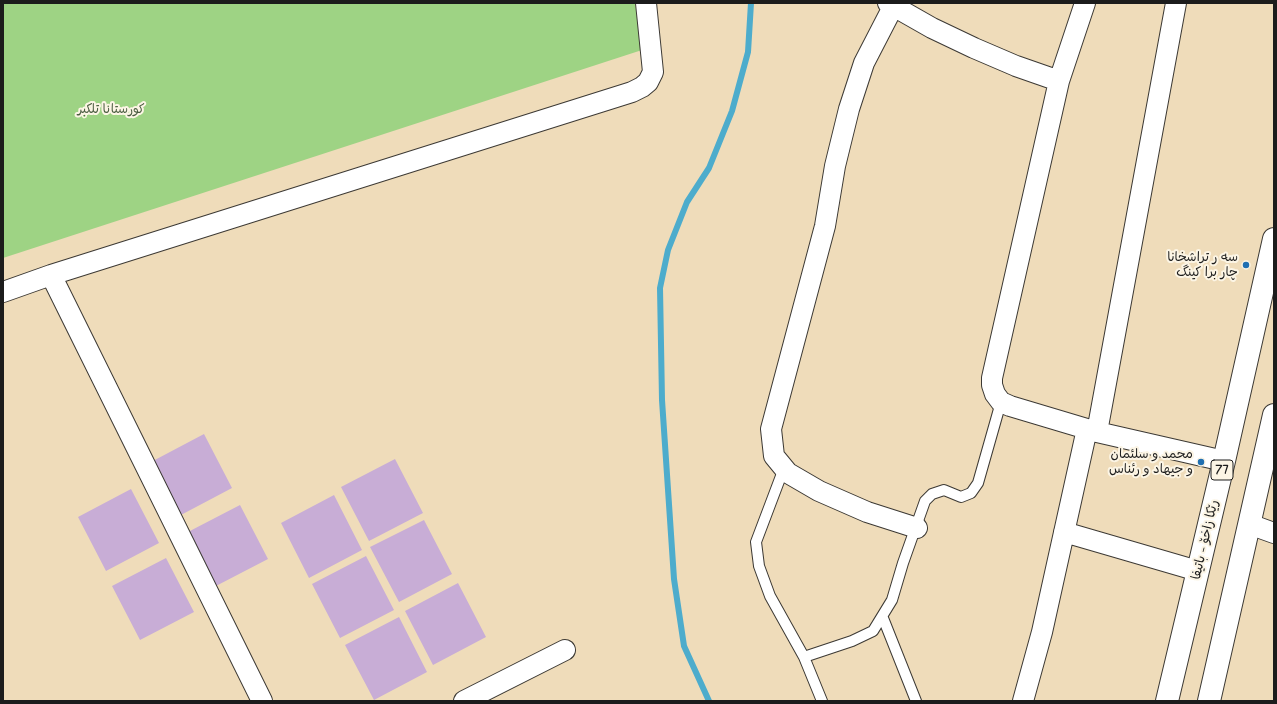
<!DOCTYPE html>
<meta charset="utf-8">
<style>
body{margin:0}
#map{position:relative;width:1277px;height:704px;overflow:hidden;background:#efdcba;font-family:Mynerve,sans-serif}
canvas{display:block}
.frame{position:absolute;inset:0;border:4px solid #1c1c1c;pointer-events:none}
</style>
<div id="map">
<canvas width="1277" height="704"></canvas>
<div class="frame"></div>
</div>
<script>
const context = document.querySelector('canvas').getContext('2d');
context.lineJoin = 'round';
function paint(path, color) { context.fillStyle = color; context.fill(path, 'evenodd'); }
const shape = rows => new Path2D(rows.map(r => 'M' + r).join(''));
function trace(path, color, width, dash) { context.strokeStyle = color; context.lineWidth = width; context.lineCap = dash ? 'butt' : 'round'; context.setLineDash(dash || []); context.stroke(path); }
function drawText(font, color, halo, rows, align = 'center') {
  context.font = font + ' Mynerve,"Playpen Sans Arabic",sans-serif'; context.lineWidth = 4; context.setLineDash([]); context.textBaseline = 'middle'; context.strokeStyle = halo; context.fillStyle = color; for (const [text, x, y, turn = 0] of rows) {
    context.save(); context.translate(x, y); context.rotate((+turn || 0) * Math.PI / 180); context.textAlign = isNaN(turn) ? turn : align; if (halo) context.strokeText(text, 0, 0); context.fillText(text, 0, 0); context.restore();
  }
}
const green = shape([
 [3,3,635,3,642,50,3,258]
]);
const stream = shape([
 [709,701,684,646,674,579,662,400,660,288,668,250,687,202,709,168,732,111,748,52,751,3]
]);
const building = shape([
 [204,434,232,488,179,516,151,462],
 [395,459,423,513,369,541,341,487],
 [131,489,159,543,106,571,78,517],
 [334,495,362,550,309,578,281,523],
 [240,505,268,559,214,587,186,533],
 [424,520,452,574,399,602,370,547],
 [366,556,394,610,340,638,312,584],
 [166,558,194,612,140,640,112,586],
 [458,583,486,637,433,665,405,611],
 [399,617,427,672,374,700,345,645]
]);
const service = shape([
 [784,468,756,542,759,566,770,596,804,657,822,701],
 [883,618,916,701],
 [804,657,852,641,873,631,892,600,903,563,925,501,932,494,944,490,961,497,971,493,978,483,1001,402]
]);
const minor = shape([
 [888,3,932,28,974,48,1016,66,1059,81],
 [895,3,864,63,849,109,835,166,825,226,771,429,774,456,788,473,819,491,867,512,917,528],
 [1085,3,1059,81,992,378,992,385,995,394,1001,402,1010,406,1097,432,1224,461],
 [51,275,262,701],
 [3,292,51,275,632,92,642,87,648,82,653,72,646,3],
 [1097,432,1176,3],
 [1249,524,1274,533],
 [1064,532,1198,571],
 [464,701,565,650],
 [1023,701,1042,632,1087,429]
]);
const trunk = shape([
 [1167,701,1224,461,1274,239],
 [1209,701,1274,415]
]);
const markers = [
 [1246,265,4,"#1f6fb2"],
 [1201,462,4,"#1f6fb2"]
];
const shields = [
 [1222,470,22]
];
const shieldNames = [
 ["77",1222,470]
];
const parkNames = [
 ["كورستانا تلكبر",111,110]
];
const poiNames = [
 ["سه ر تراشخانا",1238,258],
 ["چار برا كينگ",1238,273],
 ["محمد و سلئمان",1193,455],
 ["و جيهاد و رئناس",1193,470]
];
const streetNames = [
 ["رێکا زاخۆ - باتیفا",1206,540,-77]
];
paint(green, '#9ed384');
trace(stream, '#4daccc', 6);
paint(building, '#c8add6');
trace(service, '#3c3934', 12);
trace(minor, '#3c3934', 22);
trace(trunk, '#3c3934', 24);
trace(service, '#fff', 10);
trace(minor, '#fff', 20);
trace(trunk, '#fff', 22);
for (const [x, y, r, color] of markers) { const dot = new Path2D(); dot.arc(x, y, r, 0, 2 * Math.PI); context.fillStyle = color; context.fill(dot); trace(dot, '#fcf5e5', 1.5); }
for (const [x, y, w] of shields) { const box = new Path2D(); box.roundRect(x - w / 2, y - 10, w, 20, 3); context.fillStyle = '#fcf5e5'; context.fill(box); trace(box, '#1c1c1c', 1); }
drawText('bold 12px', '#1c1c1c', null, shieldNames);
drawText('13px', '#4a5c40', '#fcf5e5', parkNames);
drawText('13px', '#1c1c1c', '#fcf5e5', poiNames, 'right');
drawText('13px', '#1c1c1c', '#fcf5e5', streetNames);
</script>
